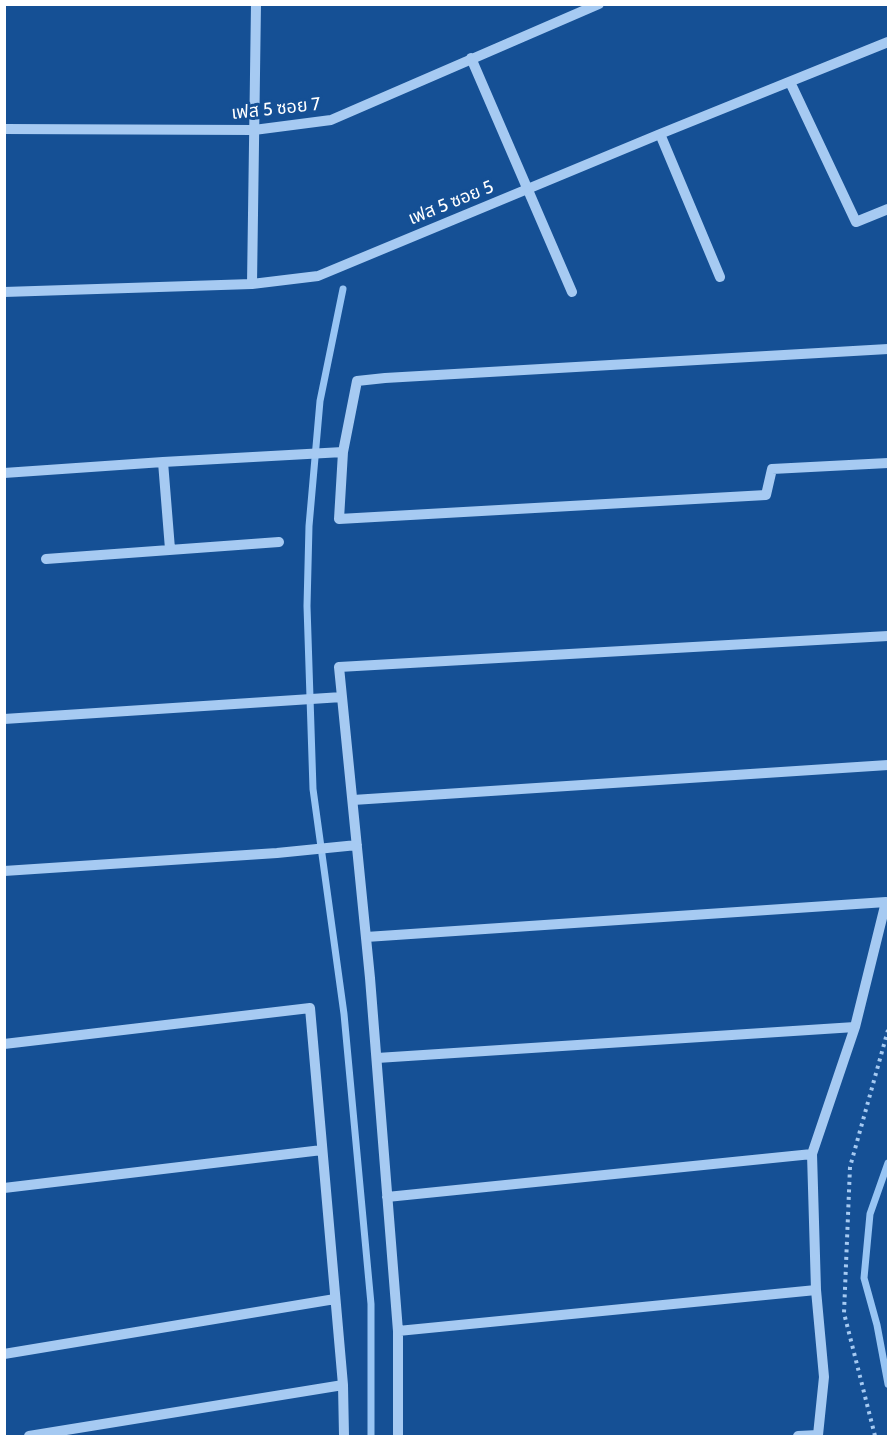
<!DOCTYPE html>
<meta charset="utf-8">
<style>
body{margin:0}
#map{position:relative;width:893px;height:1441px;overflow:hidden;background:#155095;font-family:Cabin,sans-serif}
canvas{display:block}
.frame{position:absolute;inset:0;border:6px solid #fff;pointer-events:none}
</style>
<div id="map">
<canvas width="893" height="1441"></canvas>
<div class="frame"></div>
</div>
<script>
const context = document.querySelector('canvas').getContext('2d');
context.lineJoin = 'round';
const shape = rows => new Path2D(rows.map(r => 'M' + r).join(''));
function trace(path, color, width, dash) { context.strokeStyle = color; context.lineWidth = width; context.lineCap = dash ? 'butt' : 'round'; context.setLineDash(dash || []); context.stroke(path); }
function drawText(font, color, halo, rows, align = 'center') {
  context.font = font + ' Cabin,"Noto Sans Thai",sans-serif'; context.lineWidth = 6; context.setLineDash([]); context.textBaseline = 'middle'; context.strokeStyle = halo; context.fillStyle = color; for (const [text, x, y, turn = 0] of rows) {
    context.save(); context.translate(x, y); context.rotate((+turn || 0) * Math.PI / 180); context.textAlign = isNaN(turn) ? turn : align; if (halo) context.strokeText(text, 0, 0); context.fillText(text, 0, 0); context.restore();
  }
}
const stream = shape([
 [343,289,320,401,309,526,307,606,313,789,344,1014,371,1304,371,1436],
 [888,1163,870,1214,864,1278,877,1325,888,1384]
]);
const path = shape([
 [875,1436,844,1313,850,1167,888,1030]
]);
const minor = shape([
 [471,58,572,292],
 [790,82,856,222,888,209],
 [4,129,254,130,331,120,599,4],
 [660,134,720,277],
 [252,284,256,4],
 [4,292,252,284,318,276,660,134,888,42],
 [888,349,385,378,357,381,343,452,339,519,766,495,772,469,888,463],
 [163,462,343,452],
 [4,473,163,462,170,549],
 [46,559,279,542],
 [342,697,339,667,888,636],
 [4,719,342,697,370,978,398,1331,398,1436],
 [353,800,888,765],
 [4,871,277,853,357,845],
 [366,937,886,902,855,1027,377,1058],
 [4,1044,310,1008,343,1385,344,1436],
 [4,1188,322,1150],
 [387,1197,812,1154,855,1027],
 [398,1331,816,1290,812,1154],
 [4,1354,335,1299],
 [29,1436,343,1385],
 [798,1436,818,1435,824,1377,816,1290]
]);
const streetNames = [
 ["เฟส 5 ซอย 7",276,109,-6],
 ["เฟส 5 ซอย 5",451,203,-22]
];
trace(stream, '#98c5f4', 7);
trace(path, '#a6caf2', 4, [3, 4.5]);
trace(minor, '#a6caf2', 10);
drawText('18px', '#fff', '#155095', streetNames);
</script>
